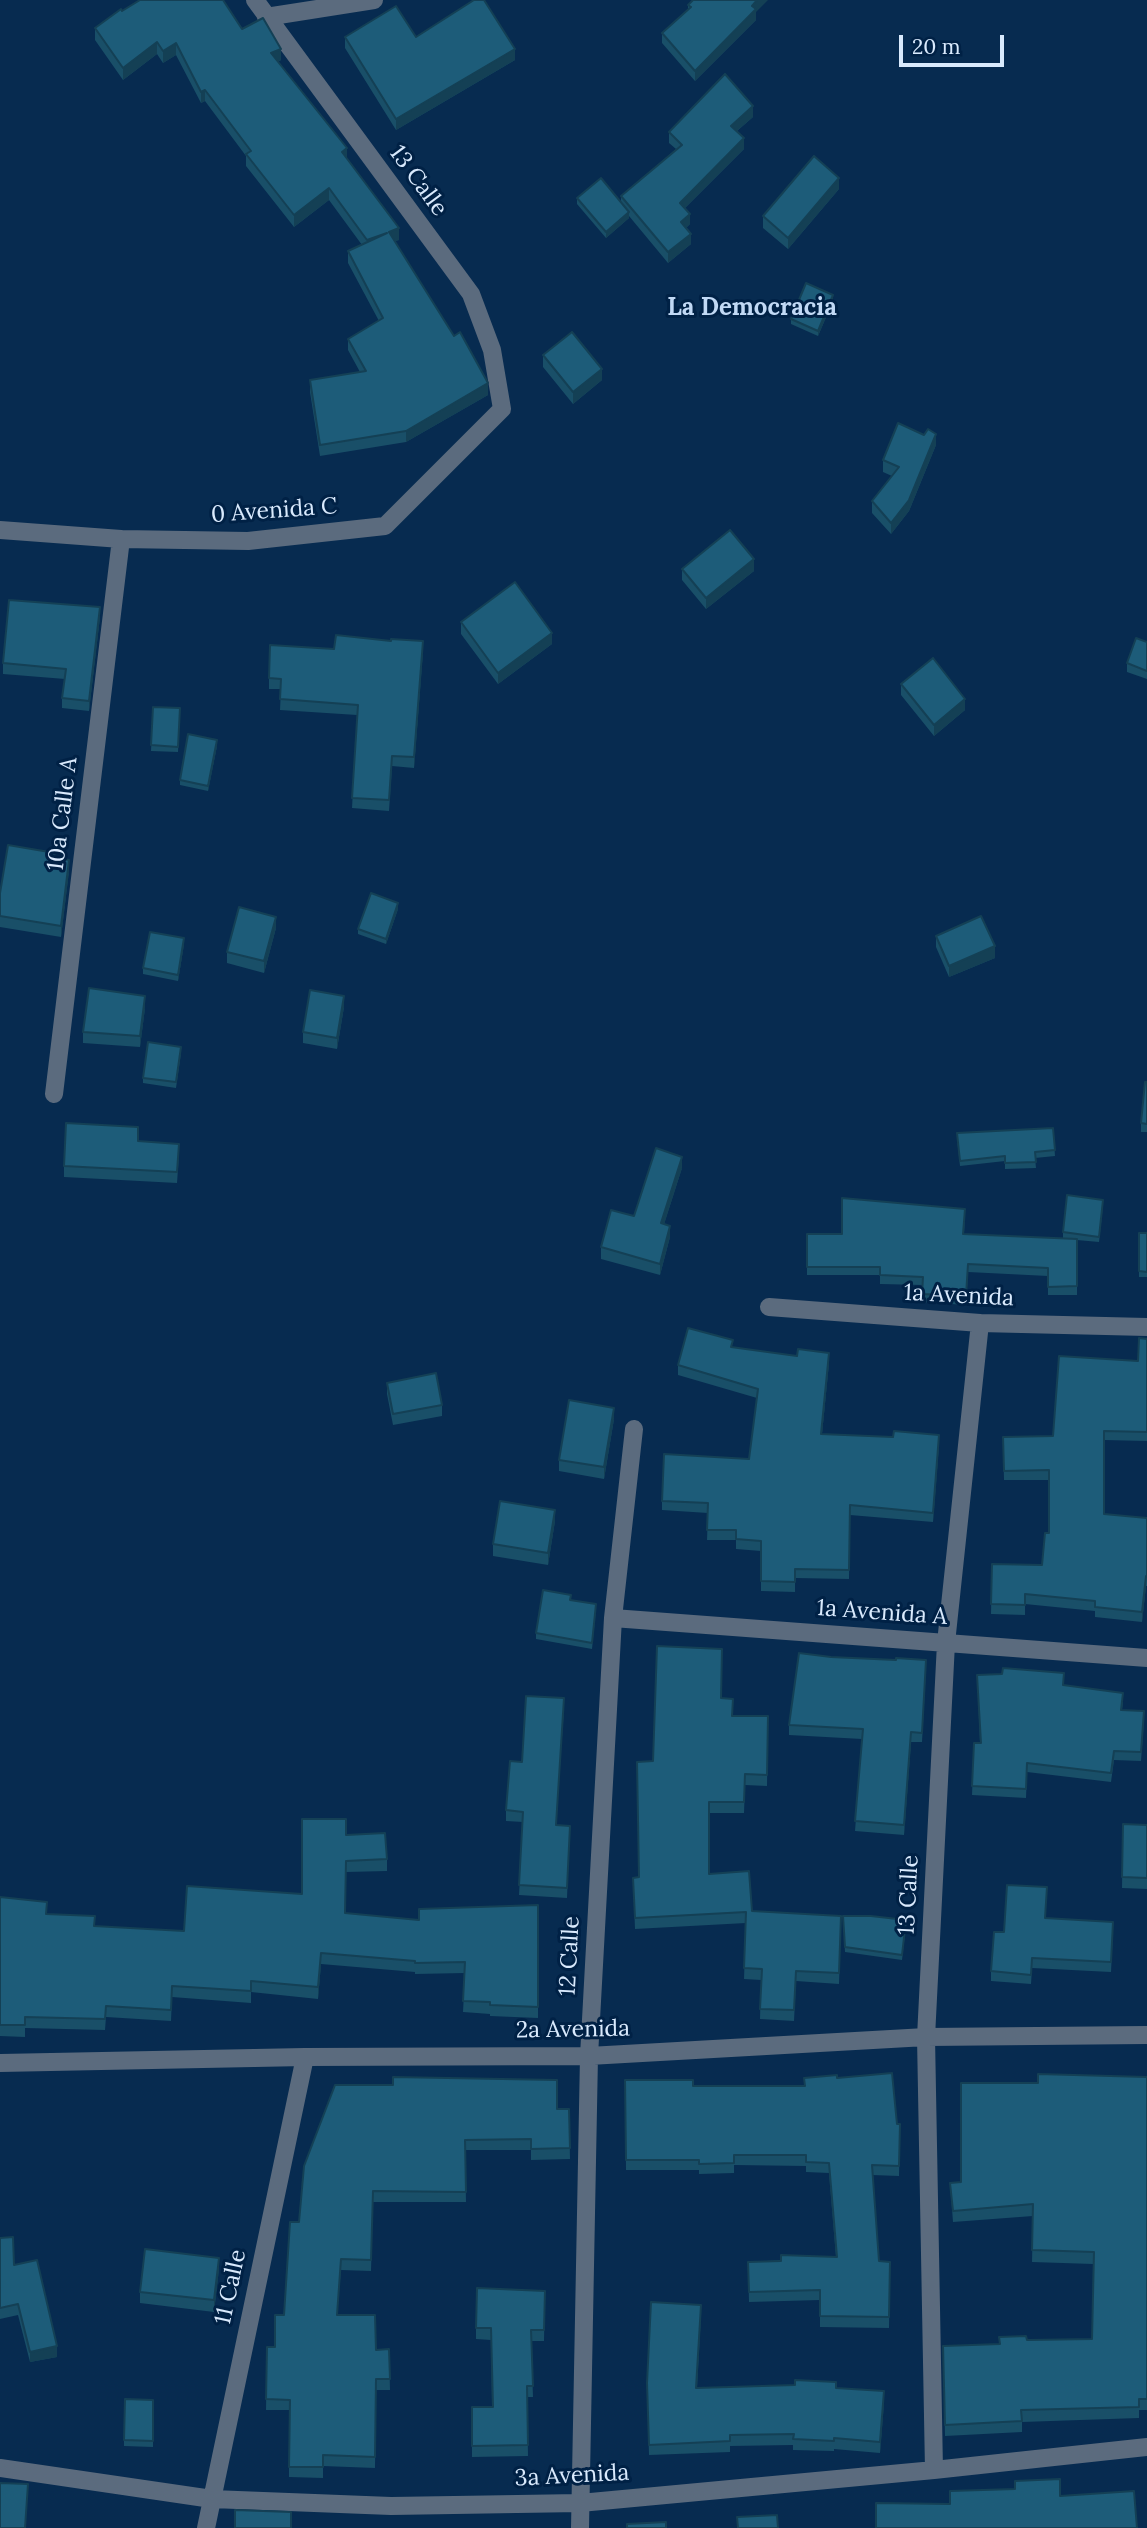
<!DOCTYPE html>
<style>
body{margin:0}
#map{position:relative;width:1147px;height:2528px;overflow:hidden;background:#072b50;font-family:Lora,serif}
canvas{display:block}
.scale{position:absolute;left:899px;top:35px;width:105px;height:32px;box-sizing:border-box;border:4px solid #d9eafd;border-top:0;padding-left:9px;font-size:21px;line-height:24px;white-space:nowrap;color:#d9eafd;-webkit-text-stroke:5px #002145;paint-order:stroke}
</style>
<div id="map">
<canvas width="1147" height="2528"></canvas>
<div class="scale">20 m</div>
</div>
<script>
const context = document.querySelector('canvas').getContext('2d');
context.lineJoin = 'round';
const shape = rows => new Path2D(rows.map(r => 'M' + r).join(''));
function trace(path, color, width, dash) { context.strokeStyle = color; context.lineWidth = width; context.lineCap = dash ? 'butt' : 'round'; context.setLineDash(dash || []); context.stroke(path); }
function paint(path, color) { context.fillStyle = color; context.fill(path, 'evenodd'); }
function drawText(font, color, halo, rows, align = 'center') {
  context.font = font + ' Lora,serif'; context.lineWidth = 6; context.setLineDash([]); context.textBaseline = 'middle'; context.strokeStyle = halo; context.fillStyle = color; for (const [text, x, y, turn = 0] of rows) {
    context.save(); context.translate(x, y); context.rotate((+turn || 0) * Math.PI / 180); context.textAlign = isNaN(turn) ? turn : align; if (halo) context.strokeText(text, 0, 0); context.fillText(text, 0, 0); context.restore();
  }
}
const minor = shape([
 [266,17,374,0],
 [0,530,121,539,248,541,385,526,502,409,492,350,471,294,255,0],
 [54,1094,121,539],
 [769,1307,980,1323,1147,1327],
 [613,1618,1147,1658],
 [0,2063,305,2057,589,2056,926,2037,1147,2035],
 [0,2468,212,2499,391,2506,580,2503,934,2470,1147,2447],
 [934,2470,926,2037,946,1643,980,1323],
 [206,2528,305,2057],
 [580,2528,589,2056,613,1618,634,1429]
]);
const wall = shape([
 [688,5,756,12,756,20,695,81,662,43,662,33,688,10],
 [122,11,242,29,281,60,278,62,347,160,399,240,395,241,488,395,406,442,320,456,310,392,310,380,360,372,348,350,348,339,379,321,348,263,348,251,362,245,329,200,294,227,246,166,246,156,205,101,201,103,176,55,163,63,157,54,123,80,95,40,95,28],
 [345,37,416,37,515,60,396,130,345,48],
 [753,117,737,131,744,149,685,208,690,224,686,228,691,244,668,263,629,216,629,218,606,238,577,204,577,198,621,202,621,196,676,149,669,143,669,132],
 [839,189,788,249,763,228,763,216],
 [833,301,818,336,791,324,791,319],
 [543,355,602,380,573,404,543,367],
 [936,445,909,511,891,534,872,513,872,501,892,476,883,472,883,460],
 [682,569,754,571,706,609,682,580],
 [100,617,89,711,62,708,62,698,65,679,3,674,3,663],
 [461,622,552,644,498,684,461,634],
 [1147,642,1147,679,1127,672,1127,663],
 [334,649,423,651,414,768,392,766,389,811,352,808,357,715,280,710,281,689,269,689,269,678],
 [901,684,965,710,934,736,901,695],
 [153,707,180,708,178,752,151,751],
 [217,746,208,791,180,785,180,780],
 [55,858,69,871,61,937,0,927,0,893],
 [398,909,386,944,358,934,358,929],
 [276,928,264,973,227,963,227,952],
 [936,936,995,958,949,977,936,947],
 [184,944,178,981,143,974,143,968],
 [344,1007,337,1049,303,1043,303,1032],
 [145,1008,140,1047,83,1043,83,1032],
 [181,1053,176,1088,143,1083,143,1078],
 [1147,1082,1147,1132,1141,1132,1141,1123],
 [1053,1128,1055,1156,1035,1158,1036,1168,1005,1169,1005,1161,960,1166,957,1139],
 [179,1155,177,1183,64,1177,64,1166],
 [682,1168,664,1224,670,1237,660,1275,601,1259,601,1247],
 [1103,1206,1099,1242,1077,1240,1077,1295,1048,1295,1048,1276,968,1272,966,1305,922,1302,923,1285,880,1284,880,1275,807,1275,807,1234,842,1234,965,1217,964,1234,1075,1239,1063,1238,1063,1232],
 [1139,1233,1147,1233,1147,1277,1139,1277],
 [1147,1339,1147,1441,1104,1440,1104,1514,1147,1518,1147,1586,1146,1586,1142,1622,1095,1617,1095,1611,1025,1604,1025,1615,991,1614,992,1564,1042,1565,1049,1533,1049,1480,1004,1480,1003,1437,1053,1436,1138,1361],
 [733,1347,829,1363,822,1434,939,1445,933,1522,850,1515,849,1579,795,1578,795,1592,761,1591,761,1551,736,1549,736,1540,707,1540,708,1513,662,1510,662,1501,749,1459,757,1398,678,1375,678,1365],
 [387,1383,442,1405,442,1416,393,1425,387,1394],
 [614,1419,604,1479,559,1471,559,1460],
 [555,1521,548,1565,493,1556,493,1544],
 [571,1601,596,1609,592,1649,536,1639,536,1633],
 [831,1657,896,1660,926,1669,922,1742,911,1742,904,1835,855,1831,862,1739,789,1735,789,1725],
 [977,1675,1064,1686,1123,1702,1122,1710,1144,1720,1141,1761,1114,1760,1111,1782,1027,1772,1026,1798,972,1795,974,1743,980,1743],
 [721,1698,732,1716,768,1716,767,1786,745,1785,744,1813,709,1813,709,1874,752,1911,841,1927,839,1984,796,1981,794,2021,760,2019,761,1980,744,1979,746,1923,635,1929,633,1878,638,1877],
 [564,1709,556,1825,570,1826,567,1898,519,1895,523,1822,506,1821,506,1810,522,1762],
 [1123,1824,1147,1825,1147,1889,1122,1888],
 [346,1835,387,1859,387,1871,346,1872,346,1913,419,1920,538,1905,538,2018,490,2016,490,2014,463,2012,465,1973,415,1974,415,1972,321,1964,318,1999,251,1992,251,2003,172,1997,171,2021,106,2017,105,2030,25,2028,25,2037,0,2036,0,1897,47,1914,95,1926,184,1931,302,1894],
 [843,1916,906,1926,902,1960,845,1952],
 [1046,1918,1113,1932,1111,1972,1032,1968,1031,1984,991,1981,991,1971,1004,1932],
 [1147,2077,1147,2410,1139,2410,1139,2418,1022,2422,1022,2432,945,2436,943,2346,1000,2344,1027,2340,1092,2339,1093,2264,1032,2262,1033,2216,953,2222,950,2183,961,2182,1038,2083],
 [804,2078,837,2078,897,2124,900,2124,899,2176,872,2175,879,2261,890,2262,889,2328,820,2327,820,2300,749,2302,748,2262,836,2257,829,2173,806,2172,806,2166,734,2165,734,2173,699,2174,699,2170,626,2170,625,2080,693,2086,804,2086],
 [557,2109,569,2109,570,2159,531,2160,531,2150,465,2150,466,2202,373,2202,371,2271,341,2270,337,2315,376,2350,389,2349,390,2390,376,2390,375,2468,323,2466,323,2478,289,2477,289,2410,266,2410,267,2347,275,2347,284,2315,299,2222,304,2166],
 [0,2238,14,2265,57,2357,30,2362,18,2315,0,2319],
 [219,2269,214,2312,140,2303,140,2292],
 [545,2291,544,2341,531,2341,533,2397,527,2397,528,2456,472,2457,472,2407,492,2407,491,2340,476,2339,476,2328],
 [701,2316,697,2388,836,2388,884,2402,880,2453,834,2449,834,2451,793,2450,793,2445,730,2446,730,2452,649,2455,647,2383],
 [153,2400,153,2447,124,2446,124,2440]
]);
const shadedWall = shape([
 [757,0,768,0,756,12,756,20,695,81,695,71],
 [157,42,157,54,123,80,123,68],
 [176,43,176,55,163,63,163,51],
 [281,49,281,60,271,65,271,53],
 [515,49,515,60,396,130,396,119],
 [205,90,205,101,201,103,201,92],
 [753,106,753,117,731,136,731,126],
 [744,138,744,149,680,213,680,203],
 [347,148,347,160,342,152],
 [839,178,839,189,788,249,788,238],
 [329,188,329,200,294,227,294,215],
 [629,212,629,218,606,238,606,232],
 [690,214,690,224,681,232,681,222],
 [399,228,399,240,389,243,389,232],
 [691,234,691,244,668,263,668,252],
 [833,295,833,301,818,336,818,331],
 [602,369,602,380,573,404,573,392],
 [488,383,488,395,406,442,406,431],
 [936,434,936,445,909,511,891,534,891,523],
 [754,559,754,571,706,609,706,598],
 [100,607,100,617,89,711,89,701],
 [552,633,552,644,498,684,498,673],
 [423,641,423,651,414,768,414,757],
 [965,699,965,710,934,736,934,725],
 [217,740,217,746,208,791,208,786],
 [69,860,69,871,61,937,61,926],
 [398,903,398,909,386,944,386,939],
 [276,917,276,928,264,973,264,961],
 [184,938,184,944,178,981,178,975],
 [995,946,995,958,949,977,949,966],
 [145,996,145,1008,140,1047,140,1036],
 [344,996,344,1007,337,1049,337,1038],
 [682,1157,682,1168,661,1234,661,1223],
 [670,1226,670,1237,660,1275,660,1264],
 [829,1353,829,1363,821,1444,821,1434],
 [614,1408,614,1419,604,1479,604,1467],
 [939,1435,939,1445,933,1522,933,1513],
 [555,1510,555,1521,548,1565,548,1553],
 [1146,1576,1146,1586,1142,1622,1142,1612],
 [911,1732,911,1742,904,1835,904,1825],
 [321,1953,321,1964,318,1999,318,1987],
 [219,2258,219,2269,214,2312,214,2300],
 [57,2346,57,2357,30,2362,30,2352],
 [884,2391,884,2402,880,2453,880,2442]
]);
const building = shape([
 [140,0,223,0,242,29,263,18,281,49,271,53,347,148,342,152,399,228,389,232,454,336,460,332,488,383,406,431,320,445,310,380,366,371,348,339,383,318,348,251,387,233,367,240,329,188,294,215,246,154,251,151,205,90,201,92,176,43,163,51,157,42,123,68,95,28,121,9,122,11,140,0],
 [474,0,484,0,515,49,396,119,345,37,396,6,416,37,474,0],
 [693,0,757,0,752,6,756,9,695,71,662,33,691,7,688,5,693,0],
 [725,74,753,106,731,126,744,138,680,203,690,214,681,222,691,234,668,252,621,196,682,145,669,132,725,74],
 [814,156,839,178,788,238,763,216,814,156],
 [601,178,629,212,606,232,577,198,601,178],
 [806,283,833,295,818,331,791,319,806,283],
 [572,332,602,369,573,392,543,355,572,332],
 [898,423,924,435,928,429,936,434,909,500,891,523,872,501,899,467,883,460,898,423],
 [730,530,754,559,706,598,682,569,730,530],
 [515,582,552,633,498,673,461,622,515,582],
 [9,600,100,607,89,701,62,698,66,669,3,663,9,600],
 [336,635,391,641,391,639,423,641,414,757,392,756,389,800,352,798,358,705,280,699,281,679,269,678,270,645,334,649,336,635],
 [1136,638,1147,642,1147,671,1127,663,1136,638],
 [933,658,965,699,934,725,901,684,933,658],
 [153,707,180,708,178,747,151,745,153,707],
 [188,734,217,740,208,786,180,780,188,734],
 [8,845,55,853,54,857,69,860,61,926,0,916,0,893,8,845],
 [371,893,398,903,386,939,358,929,371,893],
 [239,907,276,917,264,961,227,952,239,907],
 [981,916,995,946,949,966,936,936,981,916],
 [150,932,184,938,178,975,143,968,150,932],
 [89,988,145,996,140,1036,83,1032,89,988],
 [310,990,344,996,337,1038,303,1032,310,990],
 [148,1042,181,1047,176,1082,143,1078,148,1042],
 [1145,1082,1147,1082,1147,1124,1141,1123,1145,1082],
 [66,1123,138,1127,138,1141,179,1144,177,1172,64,1166,66,1123],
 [1053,1128,1055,1150,1035,1152,1036,1162,1005,1163,1005,1156,960,1161,957,1133,1053,1128],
 [656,1148,682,1157,661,1223,670,1226,660,1264,601,1247,611,1210,634,1216,656,1148],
 [1067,1195,1103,1200,1099,1237,1063,1232,1067,1195],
 [842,1198,965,1209,963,1234,1077,1239,1077,1286,1048,1287,1048,1268,968,1264,966,1296,922,1294,923,1277,880,1275,880,1267,807,1267,807,1234,842,1234,842,1198],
 [1139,1233,1147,1233,1147,1272,1139,1271,1139,1233],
 [688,1328,733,1340,731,1347,797,1356,798,1349,829,1353,821,1434,893,1437,894,1431,939,1435,933,1513,850,1505,849,1570,795,1569,795,1582,761,1581,761,1541,736,1539,736,1530,707,1530,708,1503,662,1501,664,1454,749,1459,758,1389,678,1365,688,1328],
 [1139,1338,1147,1339,1147,1432,1104,1431,1104,1514,1147,1518,1147,1577,1146,1576,1142,1612,1095,1607,1095,1601,1025,1594,1025,1605,991,1604,992,1564,1042,1565,1045,1533,1049,1533,1049,1470,1004,1471,1003,1437,1053,1436,1059,1356,1138,1361,1139,1338],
 [436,1373,442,1405,393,1414,387,1383,436,1373],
 [569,1400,614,1408,604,1467,559,1460,569,1400],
 [500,1501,555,1510,548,1553,493,1544,500,1501],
 [543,1590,571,1595,570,1600,596,1604,592,1643,536,1633,543,1590],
 [657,1646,722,1649,721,1698,733,1699,732,1716,768,1716,767,1775,745,1774,744,1802,709,1802,709,1874,749,1871,752,1911,841,1916,839,1973,796,1971,794,2010,760,2009,762,1969,744,1968,746,1912,635,1918,633,1878,639,1877,637,1762,653,1761,657,1646],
 [799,1653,831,1657,896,1660,896,1658,926,1660,922,1733,911,1732,904,1825,855,1821,863,1729,789,1725,799,1653],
 [1003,1668,1064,1673,1063,1685,1123,1693,1121,1710,1144,1711,1141,1752,1114,1751,1111,1773,1027,1763,1026,1789,972,1786,974,1743,981,1743,977,1675,1002,1674,1003,1668],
 [526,1696,564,1698,556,1825,570,1826,567,1888,519,1885,523,1812,506,1810,510,1761,522,1762,526,1696],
 [302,1819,346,1819,346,1835,385,1833,387,1859,346,1861,345,1913,419,1920,419,1909,538,1905,538,2007,490,2005,490,2002,463,2001,465,1962,415,1963,415,1961,321,1953,318,1987,251,1981,251,1991,172,1986,171,2010,106,2006,105,2019,25,2017,25,2025,0,2025,0,1897,47,1902,46,1914,95,1916,94,1926,184,1931,187,1886,302,1894,302,1819],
 [1123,1824,1147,1825,1147,1878,1122,1877,1123,1824],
 [1007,1885,1047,1887,1045,1918,1113,1922,1111,1962,1032,1958,1031,1975,991,1971,994,1932,1004,1932,1007,1885],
 [843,1916,871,1916,906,1920,902,1955,845,1947,843,1916],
 [892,2073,897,2124,900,2124,899,2166,872,2165,879,2261,890,2262,889,2317,820,2316,820,2290,749,2292,748,2262,781,2261,781,2255,837,2257,829,2163,806,2162,806,2155,734,2155,734,2163,699,2164,699,2160,626,2160,625,2080,693,2080,693,2086,805,2086,804,2078,837,2075,837,2078,892,2073],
 [1038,2074,1147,2077,1147,2399,1139,2399,1139,2407,1021,2410,1022,2421,945,2425,943,2346,1000,2344,999,2337,1026,2336,1027,2340,1092,2339,1094,2252,1032,2250,1033,2204,953,2211,950,2183,961,2182,961,2083,1038,2083,1038,2074],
 [393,2077,557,2080,557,2109,569,2109,570,2148,531,2149,531,2139,465,2140,466,2192,373,2191,371,2260,341,2259,337,2315,375,2315,376,2350,389,2349,390,2379,376,2379,375,2457,323,2455,323,2467,289,2467,290,2400,266,2399,267,2347,275,2347,275,2315,284,2315,290,2222,299,2222,304,2166,335,2085,393,2085,393,2077],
 [13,2237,14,2265,37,2260,57,2346,30,2352,18,2304,0,2308,0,2238,13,2237],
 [145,2249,219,2258,214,2300,140,2292,145,2249],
 [477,2288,545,2291,544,2330,531,2330,533,2386,527,2386,528,2445,472,2446,472,2407,493,2407,491,2328,476,2328,477,2288],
 [651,2302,701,2305,696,2388,795,2385,795,2380,836,2382,836,2388,884,2391,880,2442,834,2438,834,2441,793,2439,794,2434,730,2435,730,2441,649,2445,647,2383,651,2302],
 [125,2399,153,2400,153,2441,124,2440,125,2399],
 [1060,2479,1060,2496,1134,2491,1137,2528,876,2528,876,2503,950,2504,950,2491,1015,2489,1015,2481,1060,2479],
 [0,2483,28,2484,25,2528,0,2528,0,2483],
 [235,2510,291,2512,291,2528,235,2528,235,2510],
 [777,2515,778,2528,738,2528,737,2517,777,2515],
 [666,2522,666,2528,627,2528,627,2524,666,2522]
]);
const streetNames = [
 ["13 Calle",418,181,54],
 ["0 Avenida C",274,511,-4],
 ["10a Calle A",63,814,-83],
 ["1a Avenida",959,1296,3],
 ["1a Avenida A",882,1613,4],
 ["13 Calle",909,1895,-87],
 ["12 Calle",570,1956,-87],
 ["2a Avenida",573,2030,-1],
 ["11 Calle",231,2287,-78],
 ["3a Avenida",572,2476,-3]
];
const neighbourhoodNames = [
 ["La Democracia",752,308]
];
trace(minor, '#5b6b7e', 18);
paint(wall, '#194f68');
paint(shadedWall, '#144055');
paint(building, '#1d5c79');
trace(building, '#144055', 2);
drawText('23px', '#d9eafd', '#002145', streetNames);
drawText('bold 24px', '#c1d9f5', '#002145', neighbourhoodNames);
</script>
